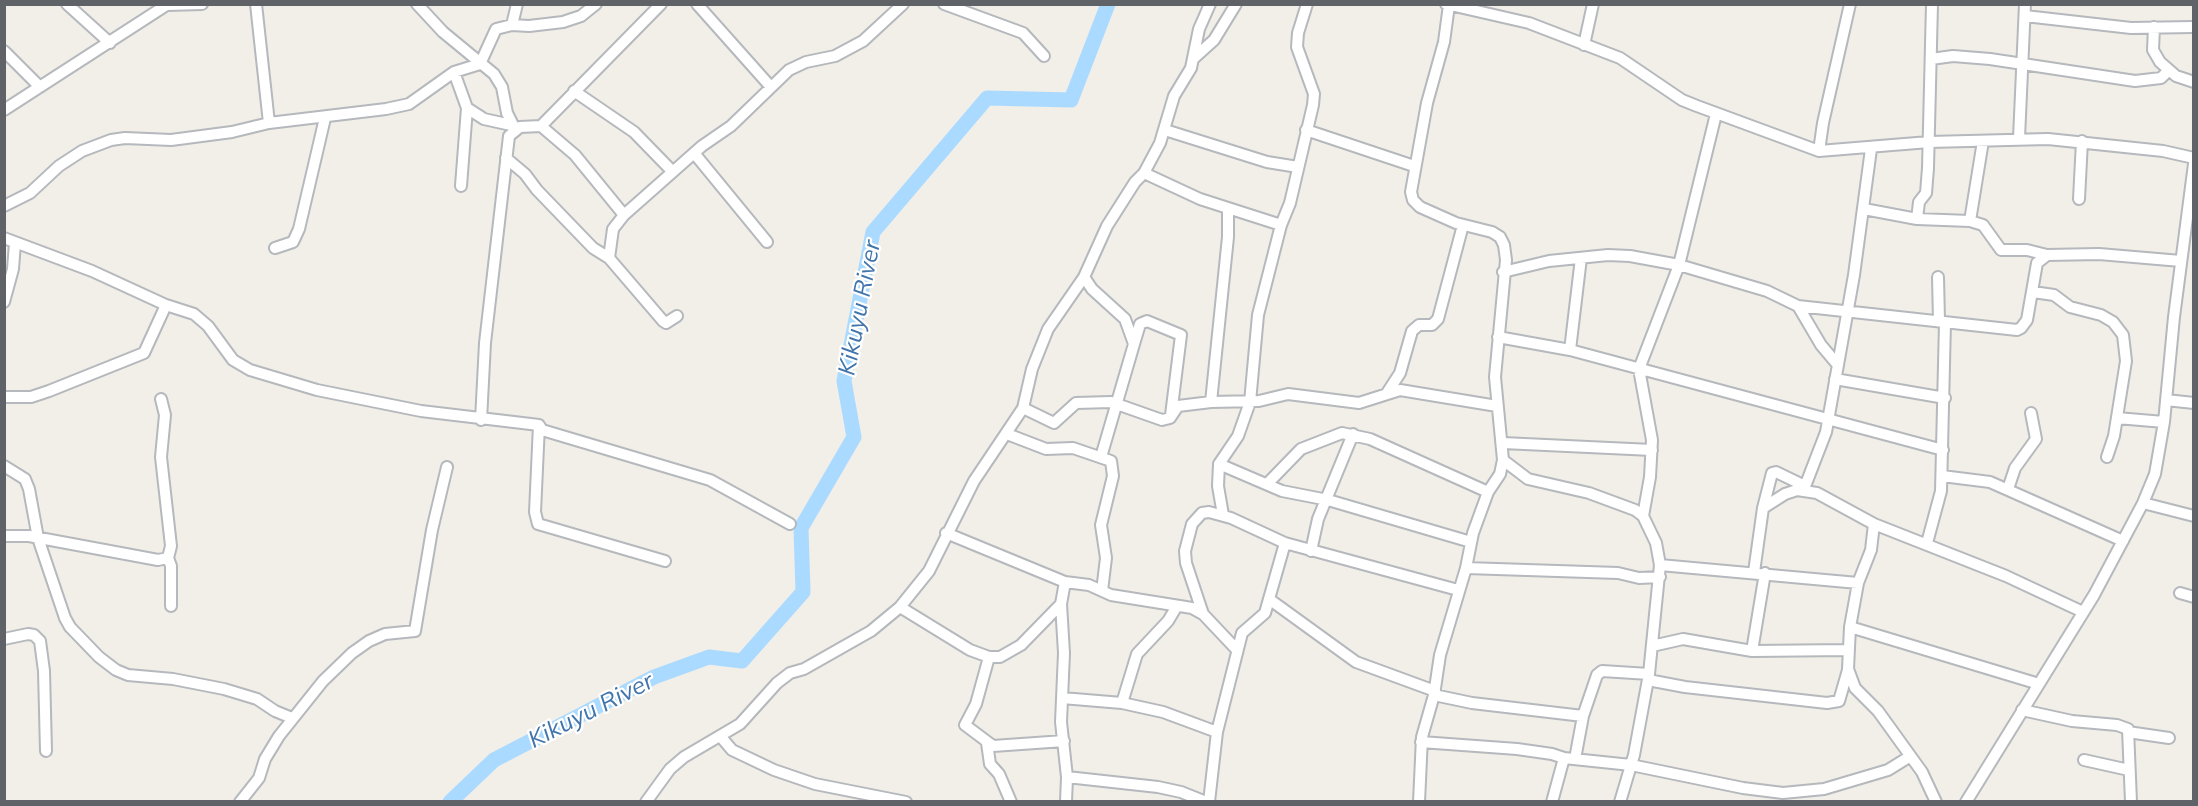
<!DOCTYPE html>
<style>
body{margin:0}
#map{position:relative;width:2198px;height:806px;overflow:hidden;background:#f1efe8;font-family:Mulish,sans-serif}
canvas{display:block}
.frame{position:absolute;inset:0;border:6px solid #5f6368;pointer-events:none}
</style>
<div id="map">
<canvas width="2198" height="806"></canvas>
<div class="frame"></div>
</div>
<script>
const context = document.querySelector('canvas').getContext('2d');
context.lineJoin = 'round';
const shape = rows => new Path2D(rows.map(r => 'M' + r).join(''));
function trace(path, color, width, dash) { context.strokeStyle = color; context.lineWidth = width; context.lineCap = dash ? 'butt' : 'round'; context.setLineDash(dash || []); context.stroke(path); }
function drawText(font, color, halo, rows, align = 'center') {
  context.font = font + ' Mulish,sans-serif'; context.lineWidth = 4.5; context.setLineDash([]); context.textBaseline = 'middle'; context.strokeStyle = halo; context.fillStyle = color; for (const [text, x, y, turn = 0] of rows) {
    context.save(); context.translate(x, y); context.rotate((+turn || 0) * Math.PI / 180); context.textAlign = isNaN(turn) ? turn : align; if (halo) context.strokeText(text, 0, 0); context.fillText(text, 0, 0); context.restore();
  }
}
const river = shape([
 [450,802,494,760,654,677,709,657,742,661,803,592,801,528,854,437,844,381,873,232,987,98,1071,100,1108,4]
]);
const minor = shape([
 [67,4,110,43],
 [256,4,269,123],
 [417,4,443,32,494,74,502,87,507,113,515,129],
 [697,4,770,86],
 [944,4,1023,33,1044,56],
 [1446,4,1529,23,1620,58,1682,100,1697,106,1819,151,1929,142,2048,139,2163,151,2194,158],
 [167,5,202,4],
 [2025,16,2131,28,2194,27],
 [512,25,517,4],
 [2154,27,2153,50,2160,62,2176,76,2194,82],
 [1584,45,1593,4],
 [4,51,40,87],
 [1194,58,1214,40,1236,4],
 [1931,59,1953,56,1990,59,2135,81,2161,78,2168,71],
 [454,72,467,108,461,186],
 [574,91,634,132,672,171],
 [467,108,484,119,511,125],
 [4,110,168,4],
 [541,126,575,155,624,215],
 [1165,130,1267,162,1298,167],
 [1306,130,1414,166],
 [2019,138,2025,4],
 [1819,151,1823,123,1850,4],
 [694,153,767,242],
 [506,158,525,174,537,190,593,248,609,258,663,321,666,323,677,316],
 [1144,173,1200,199,1281,225],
 [2079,199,2082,141],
 [4,206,30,193,59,166,82,151,111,140,125,138,171,140,232,132,269,123,386,109,409,104,454,72,480,64,496,29,512,25,529,26,563,22,581,16,596,4],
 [1864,209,1917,219,1970,221,1983,141],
 [1917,219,1919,202,1926,193,1928,168,1932,4],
 [1970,221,1983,225,2001,250,2027,250,2047,255],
 [4,238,92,271,166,305,194,314,208,326,233,360,250,370,317,390,421,411,539,425,542,430,710,480,790,524],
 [275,248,293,242,299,229,325,118],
 [609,258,613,229,624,215,702,146,731,126,789,70,806,62,835,56,863,41,903,4],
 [1503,272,1549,261,1608,255,1630,256,1679,265,1767,291,1798,306,1821,345,1837,364],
 [1084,277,1092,289,1125,319,1134,344,1101,457],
 [1938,277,1939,321],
 [2033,292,2054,295,2070,307,2101,315,2113,322,2123,335,2126,361,2114,436,2107,457],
 [4,302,13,269,15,243],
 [1798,306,2017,330,2021,328,2027,320,2037,263,2047,255,2099,254,2181,261],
 [1498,337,1570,350,1943,450],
 [1134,344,1140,324,1147,321,1181,335,1171,415],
 [1570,350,1581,258],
 [1835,379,1945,398],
 [1387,393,1400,373,1412,331,1419,325,1432,325,1438,319,1463,225],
 [4,397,31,397,49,391,144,353,166,305],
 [2166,400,2194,403],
 [1211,402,1228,237,1228,209],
 [1023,408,1054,423,1076,403,1111,402,1162,420,1170,418,1178,406,1211,402,1259,401,1288,394,1359,403,1400,390,1497,406],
 [2117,418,2164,422],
 [481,420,485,343,509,136,520,127,541,126,661,4],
 [539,425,535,512,538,524,665,561],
 [1007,434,1046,449,1073,448,1111,461,1113,476,1101,525,1106,558,1102,591],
 [1503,443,1652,450],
 [1503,460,1528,479,1589,493,1635,510,1643,516,1656,543,1660,565,1649,674,1634,755,1620,802],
 [1219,464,1282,491,1328,500,1471,542],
 [4,466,25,479,29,489,38,538,65,618,70,627,99,657,116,670,128,675,173,679,224,689,257,699,275,711,292,718],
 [1942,476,1990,482,2123,541],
 [1268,483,1301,449,1342,433,1370,439,1488,492],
 [1804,489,1826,432,1854,275,1871,149],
 [2008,489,2015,468,2036,439,2031,413],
 [2143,503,2194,516],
 [1763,508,1785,494,1797,490,1817,493,1874,524,2006,576,2083,612],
 [1223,515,1218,486,1219,464,1238,436,1250,402,1258,315,1281,225,1290,203,1313,105,1314,94,1297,47,1298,33,1307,4],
 [1643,516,1650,477,1652,440,1639,369,1679,265,1716,114],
 [1874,524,1871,550,1858,583,1850,627,1848,669,1855,688,1878,711,1922,772,1936,802],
 [946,533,1065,582,1089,585,1111,595,1192,608,1203,614,1237,650],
 [4,536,29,536,158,560,168,558,171,546,161,457,165,415,161,399],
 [1927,543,1941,491,1945,322],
 [1311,551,1318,519,1353,434],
 [168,558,171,566,171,606],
 [1660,565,1858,583],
 [1466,568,1618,573,1639,578,1660,577],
 [1754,572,1763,508,1772,473,1776,472,1805,486],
 [1065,582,1061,604,1064,653,1061,722,1067,777,1066,802],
 [2180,593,2194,597],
 [1269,599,1356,662,1435,691],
 [900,607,970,650,989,657,1000,657,1021,645,1061,604],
 [1203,614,1186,563,1185,551,1192,524,1202,513,1209,512,1231,518,1285,543,1458,590],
 [1850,627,2039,684],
 [4,639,28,634,34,635,40,641,44,671,46,751],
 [1652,646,1683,639,1752,651,1848,650],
 [1752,651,1765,573],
 [989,657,976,704,965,725,993,746,1064,741],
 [1648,680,1685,687,1827,703,1839,701,1848,670],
 [1434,695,1472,703,1583,716],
 [1062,698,1122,703,1163,712,1217,732],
 [1122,703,1137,654,1168,621,1177,606],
 [2022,710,2072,721,2117,725,2128,729,2131,802],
 [2128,732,2169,738],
 [721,737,732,750,774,770,815,784,906,802],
 [1421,742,1517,749,1552,754,1564,758,1631,765,1743,788,1783,793,1824,789,1888,770,1909,757],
 [987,743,990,764,999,774,1011,802],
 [1575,759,1583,716,1597,675,1602,671,1649,674],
 [2084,760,2129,770],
 [1067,777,1158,787,1181,792,1206,802],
 [240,802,259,778,265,759,279,736,323,681,352,653,369,641,385,634,415,631,432,530,447,467],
 [646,802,670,769,684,757,740,724,777,683,790,673,804,669,871,631,900,607,929,571,974,481,1023,408,1032,369,1048,329,1084,277,1107,226,1135,182,1144,173,1160,143,1174,96,1191,68,1199,29,1210,4],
 [1209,802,1217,732,1242,633,1265,613,1285,543],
 [1419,802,1422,737,1434,695,1440,655,1466,568,1473,533,1488,492,1500,474,1503,460,1495,377,1506,260,1504,245,1500,237,1492,232,1456,223,1420,207,1413,200,1411,192,1427,103,1444,42,1449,5],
 [1552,802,1564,758],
 [1966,802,2094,595,2143,503,2155,474,2164,422,2174,317,2194,164]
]);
const waterNames = [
 ["Kikuyu River",860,308,-79],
 ["Kikuyu River",591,711,-27]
];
trace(river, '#aadaff', 15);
trace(minor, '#b5b8bc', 14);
trace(minor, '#fff', 10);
drawText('italic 24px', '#4174aa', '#fff', waterNames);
</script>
